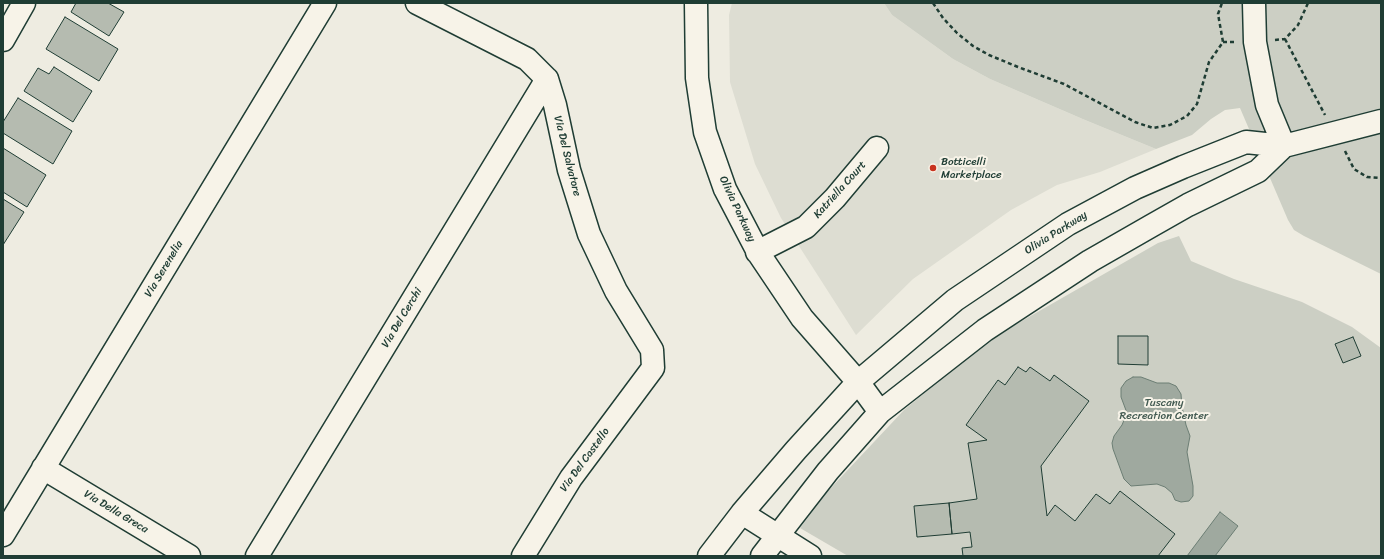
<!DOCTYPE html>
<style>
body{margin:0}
#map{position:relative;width:1384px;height:559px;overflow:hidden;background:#eeece1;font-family:Sriracha,sans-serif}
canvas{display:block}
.frame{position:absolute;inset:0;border:4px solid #1f3d34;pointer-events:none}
</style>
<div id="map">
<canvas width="1384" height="559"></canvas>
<div class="frame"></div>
</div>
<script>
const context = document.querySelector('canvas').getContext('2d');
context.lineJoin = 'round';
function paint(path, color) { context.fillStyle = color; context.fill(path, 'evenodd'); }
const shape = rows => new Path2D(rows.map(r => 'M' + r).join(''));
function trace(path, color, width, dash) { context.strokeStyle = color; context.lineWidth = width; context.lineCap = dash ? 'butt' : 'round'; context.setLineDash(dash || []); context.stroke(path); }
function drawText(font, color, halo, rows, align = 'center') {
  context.font = font + ' Sriracha,sans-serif'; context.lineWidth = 4; context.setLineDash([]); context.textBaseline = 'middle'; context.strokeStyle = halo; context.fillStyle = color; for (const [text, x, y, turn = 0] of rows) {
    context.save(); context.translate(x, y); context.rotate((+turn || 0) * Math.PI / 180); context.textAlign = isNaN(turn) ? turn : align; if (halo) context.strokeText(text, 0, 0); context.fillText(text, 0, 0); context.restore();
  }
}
const built = shape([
 [732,3,884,3,892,15,953,59,990,79,1085,120,1156,149,1100,172,1057,185,1011,210,913,279,856,335,781,218,755,164,730,82,729,15]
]);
const green = shape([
 [884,3,1381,3,1381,274,1304,236,1294,230,1288,220,1240,108,1225,110,1211,119,1192,135,1156,149,1085,120,990,79,953,59,892,15],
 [1179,236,1191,261,1234,279,1302,302,1352,327,1381,348,1381,556,848,556,800,528,828,491,904,410,987,341,1158,243]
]);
const water = shape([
 [1133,377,1141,377,1157,383,1169,383,1176,386,1181,394,1182,407,1186,425,1190,436,1187,452,1193,486,1193,496,1189,501,1181,502,1175,500,1172,493,1165,487,1157,484,1131,486,1124,479,1113,449,1112,443,1114,436,1122,425,1127,413,1121,397,1121,388,1126,381,1133,377],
 [1220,512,1238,526,1215,556,1187,556,1220,512]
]);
const building = shape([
 [76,3,108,3,124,12,109,36,71,12,76,3],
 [65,17,118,49,99,81,46,49,65,17],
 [54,67,92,91,73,122,24,91,38,68,49,74,54,67],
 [18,98,72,131,53,164,3,133,3,122,18,98],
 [3,148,46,175,27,207,3,192,3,148],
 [3,199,24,212,3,245,3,199],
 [1118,336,1148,336,1148,365,1118,364,1118,336],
 [1353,337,1361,356,1343,363,1335,344,1353,337],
 [1018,367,1026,372,1030,367,1050,381,1054,375,1089,401,1041,466,1047,516,1055,505,1075,521,1096,494,1110,504,1120,491,1175,534,1158,556,963,556,962,548,972,547,970,532,952,534,949,503,977,499,968,443,987,440,966,425,998,380,1005,385,1018,367],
 [949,503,952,534,917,537,914,506,949,503]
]);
const path = shape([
 [933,3,943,18,957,33,973,46,989,55,1018,67,1064,84,1135,122,1153,128,1170,125,1187,116,1197,104,1209,62,1223,42,1218,14,1222,3],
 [1285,39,1325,115],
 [1275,40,1285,39,1298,25,1308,3],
 [1223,42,1234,42],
 [1345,151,1354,169,1367,177,1381,178]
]);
const minor = shape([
 [417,3,527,59,547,79,555,105,569,170,589,234,616,291,652,350,653,368,571,478,523,556],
 [696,3,697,78,705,132,725,189,759,254,802,318,858,382,880,412],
 [1254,3,1255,42,1267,105,1284,146],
 [3,40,24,3],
 [757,252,806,227,835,198,877,148],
 [43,468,189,556],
 [742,513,810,556],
 [3,535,325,3],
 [257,556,547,79],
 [709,556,742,513,796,450,858,382,955,300,1068,224,1135,188,1183,167,1246,142,1284,146,1381,121],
 [762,556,828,471,880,412,985,330,1090,261,1151,226,1188,205,1258,171,1284,146]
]);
const markers = [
 [933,168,4,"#c8321e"]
];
const streetNames = [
 ["Via Del Salvatore",567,156,76],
 ["Katriella Court",840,190,-48],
 ["Olivia Parkway",737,209,65],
 ["Olivia Parkway",1056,233,-32],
 ["Via Serenelia",164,269,-59],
 ["Via Del Cerchi",402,318,-59],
 ["Via Del Castello",585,460,-54],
 ["Via Della Greca",116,512,31]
];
const poiNames = [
 ["Botticelli",941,162],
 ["Marketplace",941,175]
];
const parkNames = [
 ["Tuscany",1164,403],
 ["Recreation Center",1164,416]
];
paint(built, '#ddddd2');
paint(green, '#cccfc4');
paint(water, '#9fa99f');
trace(water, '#6c7e74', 1);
paint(building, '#b5bbb0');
trace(building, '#1f3d34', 1);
trace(minor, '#1f3d34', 25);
trace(path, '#1f3d34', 2.5, [4, 3]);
trace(minor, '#f7f3e8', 22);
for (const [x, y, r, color] of markers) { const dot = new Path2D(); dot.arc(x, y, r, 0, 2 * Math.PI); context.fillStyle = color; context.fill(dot); trace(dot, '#f7f3e8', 1.5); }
drawText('11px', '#1f3d34', '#f7f3e8', streetNames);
drawText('11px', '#1f3d34', '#f7f3e8', poiNames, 'left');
drawText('11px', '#425a51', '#f7f3e8', parkNames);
</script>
